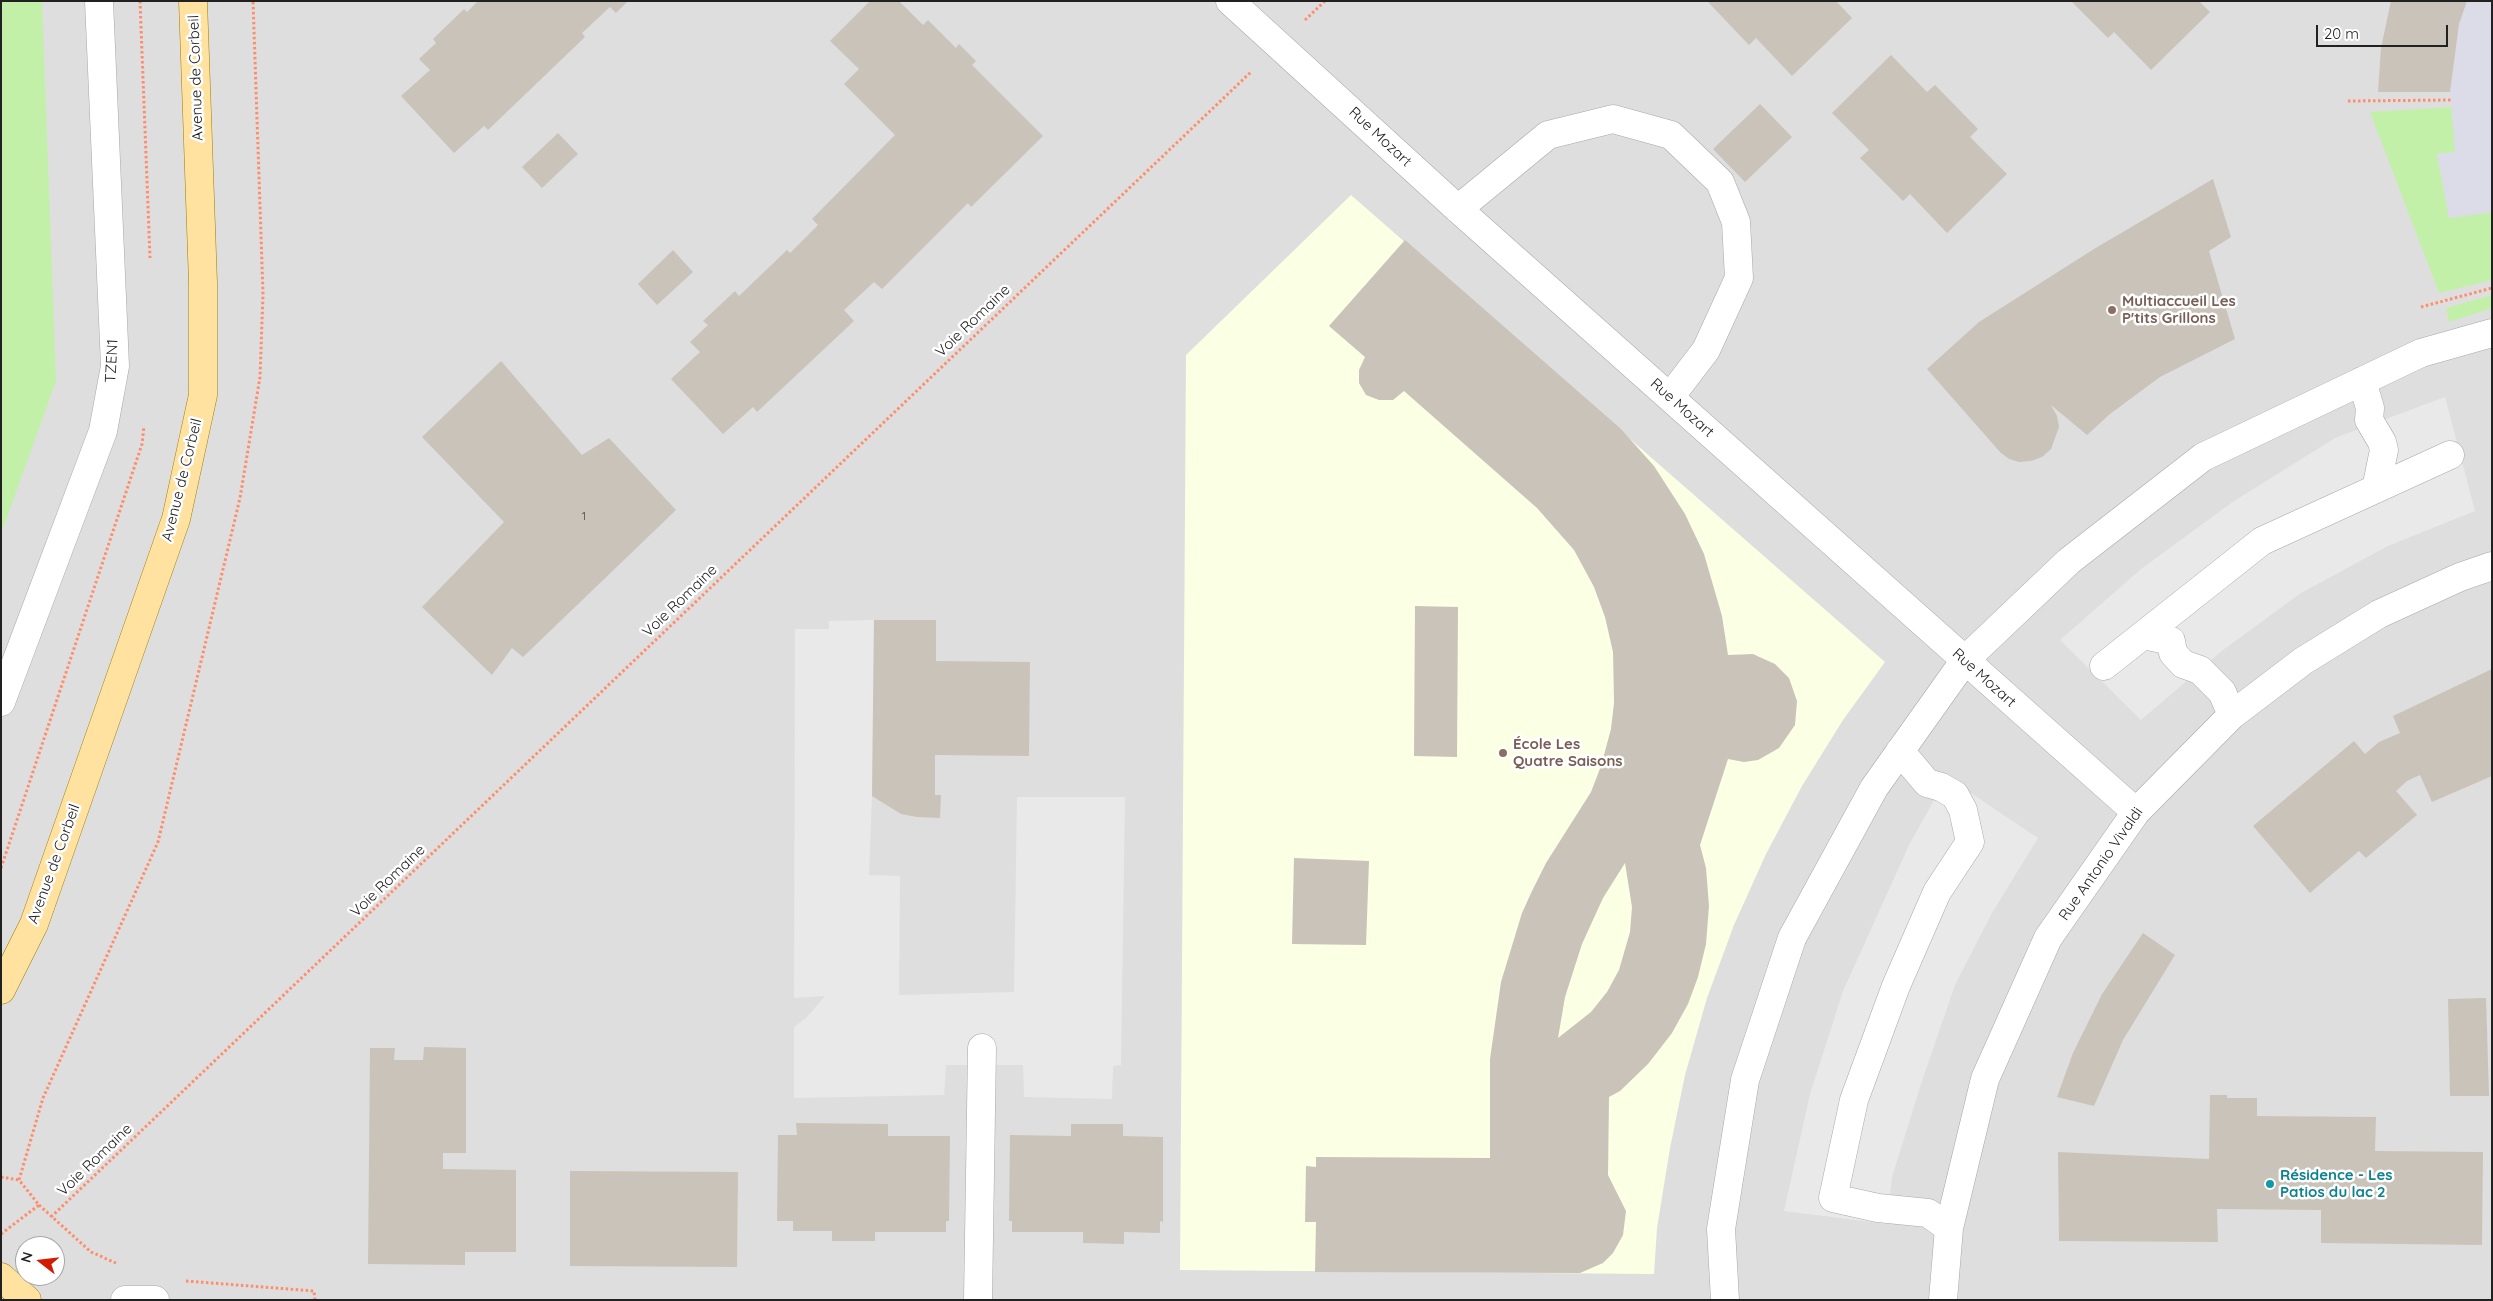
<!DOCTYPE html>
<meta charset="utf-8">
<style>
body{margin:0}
#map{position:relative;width:2493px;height:1301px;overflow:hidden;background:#f2f0e7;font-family:Quicksand,sans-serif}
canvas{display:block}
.frame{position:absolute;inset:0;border:2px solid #212121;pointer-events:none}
.north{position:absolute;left:15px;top:1236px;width:50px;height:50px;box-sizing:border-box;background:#fff;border:1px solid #a6a6a6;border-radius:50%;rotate:286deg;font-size:14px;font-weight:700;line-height:20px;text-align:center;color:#212121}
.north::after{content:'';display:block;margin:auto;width:18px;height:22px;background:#d21b00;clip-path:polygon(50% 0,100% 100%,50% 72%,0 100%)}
.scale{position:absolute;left:2316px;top:25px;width:132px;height:22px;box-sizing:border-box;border:2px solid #212121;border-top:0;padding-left:6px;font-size:15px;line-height:18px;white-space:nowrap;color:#212121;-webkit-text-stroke:4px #fff;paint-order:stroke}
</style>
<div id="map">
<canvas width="2493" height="1301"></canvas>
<div class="frame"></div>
<div class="north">N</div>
<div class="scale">20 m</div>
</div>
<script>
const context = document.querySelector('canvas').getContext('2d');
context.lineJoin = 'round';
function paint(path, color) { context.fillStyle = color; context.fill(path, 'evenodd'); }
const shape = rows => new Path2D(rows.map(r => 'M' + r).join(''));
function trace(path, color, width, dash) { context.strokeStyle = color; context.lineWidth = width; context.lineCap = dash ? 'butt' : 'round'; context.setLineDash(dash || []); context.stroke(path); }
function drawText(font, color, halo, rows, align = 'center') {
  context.font = font + ' Quicksand,sans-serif'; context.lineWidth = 5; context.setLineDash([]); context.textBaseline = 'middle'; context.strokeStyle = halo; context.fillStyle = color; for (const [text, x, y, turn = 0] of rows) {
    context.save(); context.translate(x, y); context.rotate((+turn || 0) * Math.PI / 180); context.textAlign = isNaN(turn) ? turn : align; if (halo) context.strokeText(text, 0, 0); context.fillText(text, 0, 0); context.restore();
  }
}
const residential = shape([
 [1,1,2492,1,2492,1300,1,1300],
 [25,1246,55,1246,55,1276,25,1276]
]);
const education = shape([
 [1351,195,1885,662,1843,720,1802,786,1766,854,1734,925,1707,998,1685,1075,1670,1148,1657,1228,1654,1274,1180,1270,1186,355]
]);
const grass = shape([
 [1,1,42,1,56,381,1,534],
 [2452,107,2455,152,2437,154,2449,218,2492,212,2492,280,2439,293,2370,112],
 [2492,295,2492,308,2449,322,2446,308]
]);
const parking = shape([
 [2445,397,2475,511,2388,546,2301,593,2223,650,2141,720,2060,640,2141,569,2234,501,2335,438],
 [874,620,872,796,869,875,900,876,899,995,1014,992,1017,797,1125,797,1121,1065,1113,1066,1112,1099,1024,1097,1023,1065,946,1065,944,1095,794,1098,794,1027,807,1017,825,996,794,998,795,629,829,629,829,621],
 [1947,777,2038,838,1992,913,1955,985,1922,1081,1892,1177,1887,1224,1784,1211,1810,1094,1843,991,1910,843]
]);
const plaza = shape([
 [2467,1,2492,1,2492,212,2449,218,2437,154,2455,152,2450,92,2459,24]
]);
const building = shape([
 [478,1,628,1,616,13,610,7,582,33,585,37,488,130,484,126,454,153,401,96,430,70,419,59,436,43,433,39,464,9,467,12],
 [870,1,899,1,923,25,928,20,956,48,959,44,976,61,972,65,1043,136,971,207,968,203,882,289,874,282,844,310,854,321,757,412,753,407,723,434,671,379,700,352,690,342,708,325,703,321,735,291,739,296,787,250,790,253,818,225,812,219,895,135,844,84,859,69,830,41],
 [1707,1,1836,1,1852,18,1792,76,1756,38,1749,45],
 [2071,1,2199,1,2210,12,2151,70,2114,32,2108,38],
 [2391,1,2467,1,2459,24,2450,92,2378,92,2381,48],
 [1891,55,1927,92,1935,85,1978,129,1970,137,2007,174,1947,233,1910,194,1903,201,1860,158,1869,150,1832,113],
 [1760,104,1792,137,1745,182,1713,149],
 [558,133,578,154,542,188,522,167],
 [2213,179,2231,237,2209,251,2235,339,2160,377,2110,414,2087,435,2051,405,2057,416,2059,427,2051,449,2042,457,2031,461,2019,462,2009,459,2000,452,1927,369,1979,322,2094,249],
 [1405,240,1621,429,1654,466,1685,514,1704,554,1722,616,1728,655,1753,654,1775,664,1789,678,1797,701,1795,725,1779,748,1758,760,1744,762,1728,759,1700,845,1706,868,1709,906,1706,944,1698,977,1688,1004,1672,1033,1648,1064,1620,1091,1609,1097,1608,1175,1626,1211,1623,1235,1613,1253,1603,1263,1580,1273,1315,1272,1316,1222,1305,1222,1306,1166,1316,1167,1316,1157,1490,1158,1490,1059,1501,982,1522,913,1532,891,1546,863,1591,792,1601,766,1611,729,1614,703,1613,652,1605,617,1594,587,1574,550,1537,508,1404,391,1393,400,1379,400,1366,395,1359,383,1359,370,1365,357,1329,326],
 [1625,863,1632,907,1630,932,1619,970,1607,992,1591,1012,1558,1038,1565,997,1582,944,1603,898],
 [673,250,693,272,657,305,638,284],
 [501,361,582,455,609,438,676,510,523,657,512,648,492,675,422,607,504,522,422,437],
 [1415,606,1458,607,1457,757,1414,756],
 [874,620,936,620,936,661,1030,662,1029,756,935,755,935,795,941,795,940,818,917,817,901,814,872,796],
 [2492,669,2492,776,2432,802,2420,775,2407,781,2396,791,2417,815,2366,858,2359,851,2310,893,2253,826,2354,741,2365,754,2379,742,2400,733,2393,716],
 [1294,858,1369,861,1366,945,1292,944],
 [2143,933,2175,955,2123,1040,2094,1106,2057,1097,2073,1053,2102,994],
 [2486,998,2489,1096,2450,1096,2448,999],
 [424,1047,466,1048,466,1153,443,1153,443,1169,516,1170,516,1252,465,1252,465,1265,368,1264,370,1048,395,1048,394,1060,423,1060],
 [2210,1095,2227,1095,2227,1098,2257,1098,2257,1116,2376,1117,2375,1151,2483,1152,2482,1245,2321,1243,2321,1210,2217,1209,2218,1242,2059,1241,2058,1152,2209,1159],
 [796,1123,888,1124,888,1136,950,1136,949,1221,946,1221,946,1232,875,1232,875,1241,832,1241,832,1231,793,1231,793,1221,777,1221,778,1135,797,1135],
 [1071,1124,1123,1124,1123,1136,1163,1137,1163,1222,1160,1221,1160,1233,1124,1232,1124,1244,1083,1243,1083,1232,1012,1232,1012,1221,1009,1221,1010,1135,1071,1136],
 [570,1171,738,1172,737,1267,570,1266]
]);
const path = shape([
 [140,1,150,258],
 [1305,20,1325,1],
 [2348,101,2451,100],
 [2421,307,2492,288],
 [1,868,142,444,144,426],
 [1,1177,19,1180],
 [39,1205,91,1252,116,1263],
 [51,1217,1252,71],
 [1,1234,39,1205,19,1180,43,1098,158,842,240,498,260,377,263,294,253,1],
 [186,1281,314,1291,315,1300]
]);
const minor = shape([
 [1230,1,1458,209,2136,812],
 [1458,209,1548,135,1613,119,1671,135,1720,182,1736,222,1739,278,1706,350,1670,397],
 [2362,381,2370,408,2369,420,2382,442,2384,450,2376,489],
 [2144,635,2171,641,2173,653,2183,664,2200,670,2222,692,2232,715],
 [2104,666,2262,541,2450,455],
 [1,702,103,431,115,366,99,1],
 [1900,751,1927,783,1941,787,1955,795,1963,810,1970,842,1937,892,1896,986,1854,1100,1833,1198,1878,1208,1928,1213,1949,1228],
 [125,1300,155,1300],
 [978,1300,982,1048],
 [1725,1300,1721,1229,1745,1080,1792,938,1874,788,1965,660,2069,561,2203,457,2421,353,2492,333],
 [1943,1300,1949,1228,1985,1079,2048,938,2136,812,2232,715,2303,661,2379,614,2460,577,2492,566]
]);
const major = shape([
 [1,990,34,924,176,519,203,395,203,283,193,1],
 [1,1277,27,1300]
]);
const markers = [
 [2112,310,5,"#8d6e63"],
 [1503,753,5,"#8d6e63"],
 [2270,1184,5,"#0f9aa8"]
];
const numberNames = [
 ["1",584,516]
];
const streetNames = [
 ["Avenue de Corbeil",196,78,-92],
 ["Rue Mozart",1380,137,43],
 ["Voie Romaine",973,321,-44],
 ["TZEN1",112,361,-87],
 ["Rue Mozart",1682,408,42],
 ["Avenue de Corbeil",182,480,-76],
 ["Voie Romaine",680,601,-44],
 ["Rue Mozart",1984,678,42],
 ["Avenue de Corbeil",54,864,-70],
 ["Rue Antonio Vivaldi",2101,864,-55],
 ["Voie Romaine",388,881,-44],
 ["Voie Romaine",95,1160,-44]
];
const educationNames = [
 ["Multiaccueil Les",2122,301],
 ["P'tits Grillons",2122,318],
 ["École Les",1513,744],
 ["Quatre Saisons",1513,761]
];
const cultureNames = [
 ["Résidence - Les",2280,1175],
 ["Patios du lac 2",2280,1192]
];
paint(residential, '#dfdede');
paint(education, '#fbffe3');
paint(grass, '#c2f0a9');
paint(parking, '#e9e9e9');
paint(plaza, '#dcdbe8');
paint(building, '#cac3b9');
trace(minor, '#a8a8a8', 29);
trace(major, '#9e7e00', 29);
trace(path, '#ff8d6b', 3, [2.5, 2.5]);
trace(minor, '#fff', 28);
trace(major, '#ffe29f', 28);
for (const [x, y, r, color] of markers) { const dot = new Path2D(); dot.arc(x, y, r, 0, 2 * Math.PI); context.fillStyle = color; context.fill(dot); trace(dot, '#fff', 2); }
drawText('12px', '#4b4a47', null, numberNames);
drawText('15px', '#212121', '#fff', streetNames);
drawText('bold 15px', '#785e54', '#fff', educationNames, 'left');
drawText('bold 15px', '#0d838f', '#fff', cultureNames, 'left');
</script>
